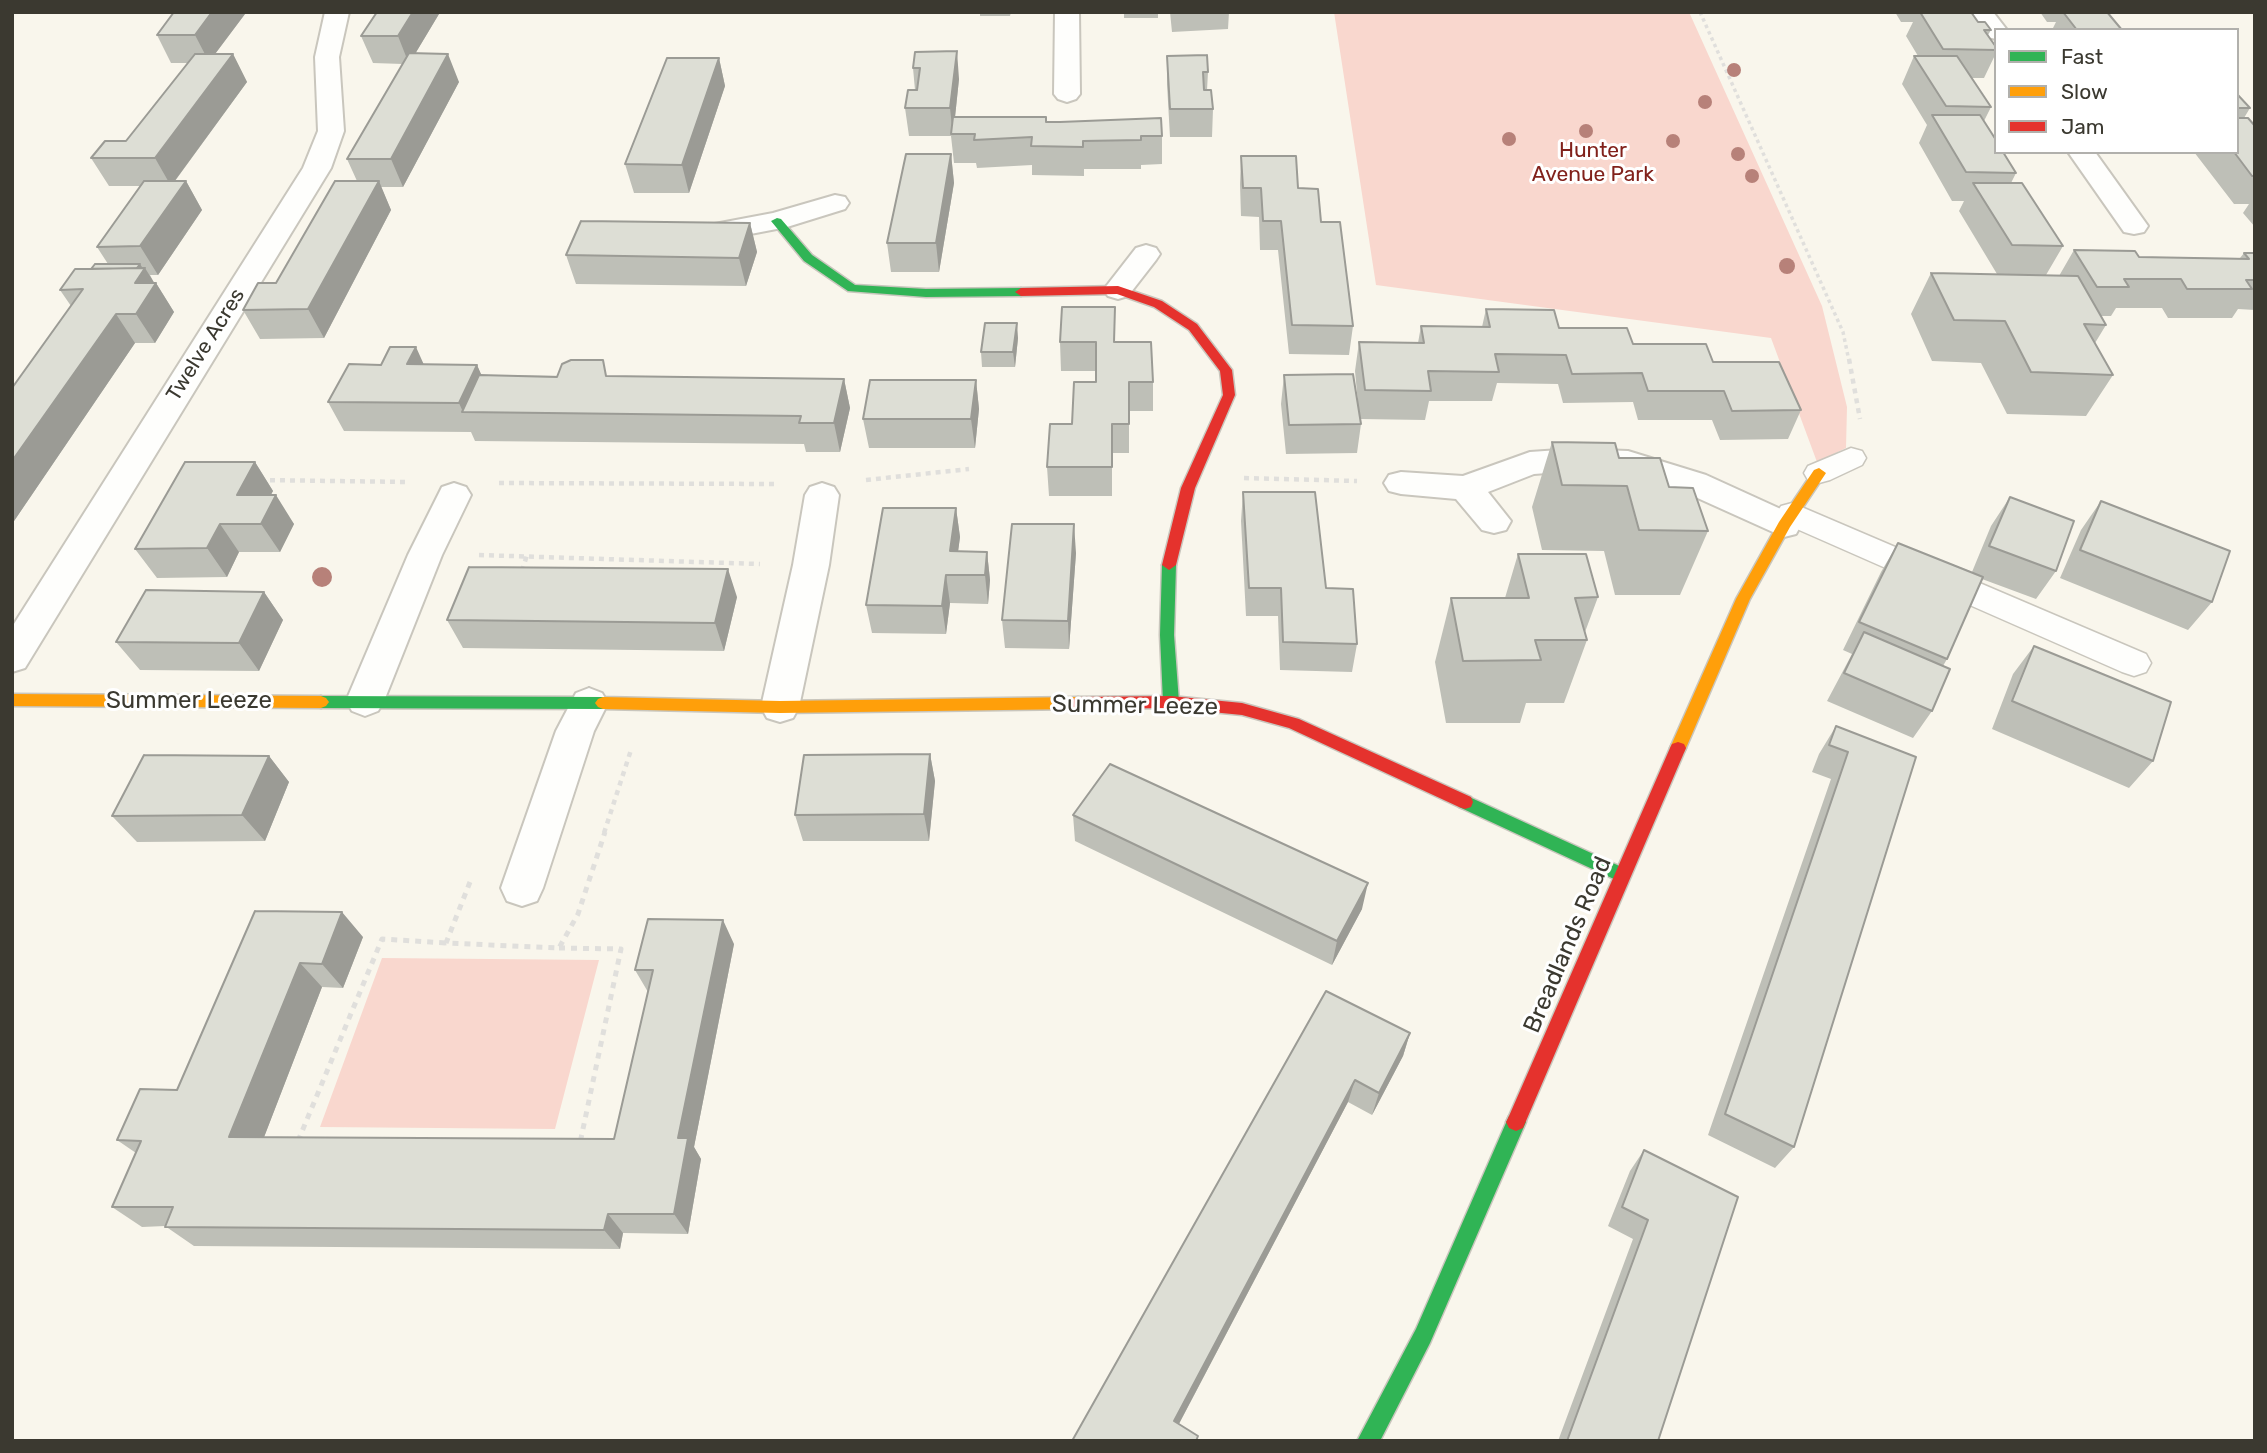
<!DOCTYPE html>
<style>
body{margin:0}
#map{position:relative;width:2267px;height:1453px;overflow:hidden;background:#f9f6ec;font-family:Rubik,sans-serif}
canvas{display:block}
.frame{position:absolute;inset:0;border:14px solid #3b3930;pointer-events:none}
.legend{position:absolute;left:1994px;top:28px;width:245px;height:126px;box-sizing:border-box;background:#fff;border:2px solid #b1b0ac;margin:0;padding:9px 12px;list-style:none;font-size:21px;color:#3b3930}
.legend li{display:flex;align-items:center;gap:14px;height:35px}
.legend b{width:35px;border:2px solid #b1b0ac}
</style>
<div id="map">
<canvas width="2267" height="1453"></canvas>
<div class="frame"></div>
<ul class="legend">
<li><b style="height:9px;background:#30b455"></b>Fast</li>
<li><b style="height:9px;background:#ff9f0a"></b>Slow</li>
<li><b style="height:9px;background:#e5322d"></b>Jam</li>
</ul>
</div>
<script>
const context = document.querySelector('canvas').getContext('2d');
context.lineJoin = 'round';
function paint(path, color) { context.fillStyle = color; context.fill(path, 'evenodd'); }
const shape = rows => new Path2D(rows.map(r => 'M' + r).join(''));
function trace(path, color, width, dash) { context.strokeStyle = color; context.lineWidth = width; context.lineCap = dash ? 'butt' : 'round'; context.setLineDash(dash || []); context.stroke(path); }
function drawText(font, color, halo, rows, align = 'center') {
  context.font = font + ' Rubik,sans-serif'; context.lineWidth = 6; context.setLineDash([]); context.textBaseline = 'middle'; context.strokeStyle = halo; context.fillStyle = color; for (const [text, x, y, turn = 0] of rows) {
    context.save(); context.translate(x, y); context.rotate((+turn || 0) * Math.PI / 180); context.textAlign = isNaN(turn) ? turn : align; if (halo) context.strokeText(text, 0, 0); context.fillText(text, 0, 0); context.restore();
  }
}
const green = shape([
 [1334,12,1689,12,1822,306,1847,407,1846,448,1817,462,1771,338,1376,285],
 [382,958,599,960,555,1129,320,1127]
]);
const pathFar2 = shape([
 [1700,12,1843,332,1849,361]
]);
const pathFar1 = shape([
 [1849,359,1860,419],
 [1244,478,1357,481],
 [260,480,408,482],
 [866,480,969,469],
 [499,483,777,484],
 [479,555,760,564],
 [522,571,527,555],
 [604,833,631,750]
]);
const path = shape([
 [470,882,446,943,559,948,578,914,605,832],
 [559,948,621,949,580,1143],
 [298,1141,382,939,446,943]
]);
const lane = shape([
 [1851,448,1862,451,1866,458,1862,465,1830,480,1819,483,1808,480,1804,473,1808,466,1851,448],
 [1792,503,2146,654,2151,663,2146,672,2134,676,2122,672,1781,522,1776,514,1781,506,1792,503]
]);
const street = shape([
 [325,12,349,12,339,57,344,131,331,168,25,668,12,672,12,627,303,168,318,131,315,57,325,12],
 [1055,12,1079,12,1080,94,1076,99,1067,102,1058,99,1054,94,1055,12],
 [1969,12,1993,12,2007,30,1996,30,1996,39,1987,37,1969,12],
 [2068,152,2095,152,2148,226,2144,232,2134,234,2124,232,2068,152],
 [835,195,845,197,849,203,845,209,787,227,714,241,704,238,700,232,704,226,773,213,835,195],
 [1146,245,1156,248,1160,254,1156,260,1128,296,1118,299,1108,296,1103,290,1108,284,1136,248,1146,245],
 [1574,449,1628,451,1706,475,1796,516,1801,525,1796,534,1784,537,1682,491,1626,473,1574,471,1534,474,1488,492,1511,521,1506,530,1494,533,1482,530,1456,499,1401,494,1389,491,1384,483,1389,475,1401,472,1463,476,1530,452,1574,449],
 [454,483,466,487,471,495,442,555,384,701,378,711,365,716,352,711,346,701,408,555,442,487,454,483],
 [822,483,834,487,839,495,829,565,799,707,793,718,780,722,767,718,761,707,793,565,805,495,810,487,822,483],
 [589,688,602,693,608,703,594,731,543,888,537,901,522,906,507,901,501,888,556,731,576,693,589,688]
]);
const fast = shape([
 [777,218,781,219,812,255,855,285,926,289,1021,288,1027,292,1021,296,926,297,848,291,804,261,771,221,777,218],
 [1169,560,1176,565,1174,635,1179,702,1176,706,1171,708,1166,706,1163,702,1160,635,1162,565,1169,560],
 [321,696,603,697,608,699,611,703,608,707,603,709,321,708,316,706,313,702,316,698,321,696],
 [1465,795,1628,870,1630,875,1628,880,1622,882,1616,880,1459,807,1457,802,1459,797,1465,795],
 [1516,1113,1523,1116,1526,1122,1430,1343,1380,1441,1357,1441,1416,1329,1509,1116,1516,1113]
]);
const slow = shape([
 [1819,468,1826,473,1790,527,1750,599,1686,748,1684,752,1672,752,1670,748,1736,599,1779,522,1814,470,1819,468],
 [12,694,321,696,326,698,329,702,326,706,321,708,12,706,12,694],
 [603,697,780,701,1078,697,1083,699,1086,703,1083,707,1078,709,780,713,603,709,598,707,595,703,598,699,603,697]
]);
const jam = shape([
 [1118,286,1162,301,1197,324,1232,370,1235,395,1195,488,1176,565,1169,570,1162,565,1181,488,1223,395,1220,371,1189,330,1154,307,1117,294,1021,296,1015,292,1021,288,1118,286],
 [1171,696,1242,703,1299,719,1471,797,1473,802,1471,807,1465,809,1459,807,1289,728,1242,715,1171,708,1078,709,1073,707,1070,703,1073,699,1078,697,1171,696],
 [1678,742,1684,744,1686,748,1523,1128,1516,1131,1509,1128,1506,1122,1509,1116,1670,748,1672,744,1678,742]
]);
const trees = [
 [1734,70,7],
 [1705,102,7],
 [1586,131,7],
 [1509,139,7],
 [1673,141,7],
 [1738,154,7],
 [1752,176,7],
 [1787,266,8],
 [322,577,10]
];
const wall = shape([
 [377,12,438,12,439,14,415,54,459,82,403,187,381,187,391,210,324,338,260,339,243,310,276,283,357,181,347,159,403,64,373,63,361,36],
 [980,12,1011,12,1010,16,980,16],
 [1124,12,1158,12,1158,18,1124,18],
 [1170,12,1229,12,1228,29,1172,32],
 [1895,12,1971,12,1978,22,1991,30,1988,35,1996,47,1996,53,1984,78,1971,78,1991,107,1984,121,2016,173,2011,183,2063,246,2046,275,1997,274,1959,211,1964,201,1952,201,1919,143,1927,125,1902,84,1914,56,1918,56,1906,36,1913,22,1901,22],
 [2040,12,2112,12,2112,14,2109,14,2122,30,2052,30,2056,22,2047,22],
 [245,14,215,54,233,54,247,82,175,181,186,181,202,210,158,275,150,275,154,283,156,283,174,312,155,343,135,343,12,524,12,388,71,306,60,290,91,269,108,264,97,247,141,186,109,186,91,158,126,141,188,63,171,63,157,35],
 [915,52,959,79,955,117,1046,122,1162,136,1162,164,1141,165,1141,169,1084,169,1084,176,1032,175,1032,165,977,168,976,163,954,163,951,136,909,136,905,108,915,90,913,68],
 [1167,56,1208,72,1207,90,1213,109,1212,137,1170,137,1167,84],
 [719,58,725,86,689,193,634,193,625,164],
 [2237,94,2250,108,2244,118,2255,126,2255,227,2243,213,2249,204,2234,204,2194,152,2237,152],
 [951,154,954,183,939,272,891,272,887,243],
 [1241,156,1298,188,1321,222,1353,326,1349,355,1289,354,1278,250,1260,250,1259,217,1241,216,1240,184],
 [750,223,757,252,746,286,576,284,566,255],
 [2074,250,2139,257,2240,258,2244,253,2255,253,2255,310,2238,309,2232,318,2168,318,2162,308,2116,308,2111,316,2101,316,2106,325,2095,343,2113,375,2086,416,2007,414,1981,363,1932,361,1911,314,1931,273,2059,276],
 [1486,309,1559,328,1713,362,1801,410,1788,439,1720,440,1712,420,1638,420,1633,402,1563,403,1558,384,1497,383,1492,401,1429,401,1425,420,1360,419,1361,424,1357,453,1286,454,1281,404,1284,375,1359,414,1355,371,1359,342,1418,343,1421,326,1482,327],
 [1018,338,1015,367,982,367,981,352],
 [1060,342,1115,342,1153,382,1153,411,1129,411,1129,453,1112,453,1112,496,1049,496,1047,467,1096,382,1096,371,1061,371],
 [424,364,477,365,481,375,844,379,850,408,840,452,806,452,804,444,475,441,471,432,344,431,328,402,381,365],
 [976,380,979,409,975,448,869,448,863,419],
 [1552,442,1619,458,1669,487,1708,531,1680,595,1615,595,1604,551,1542,550,1532,507],
 [255,462,273,491,270,495,294,524,280,552,239,552,227,577,157,578,135,549],
 [1243,492,1326,588,1357,644,1352,672,1280,670,1278,616,1246,616,1241,521],
 [2010,497,2056,571,2036,599,1982,579,1947,659,1943,666,1932,711,1913,738,1827,701,1852,654,1843,650,1881,572,1898,543,1972,572,1991,526],
 [2101,501,2212,602,2188,630,2060,578,2081,530],
 [956,508,960,537,958,551,987,552,990,580,988,604,950,603,946,634,872,633,866,605],
 [1076,553,1069,649,1005,648,1002,620],
 [1518,554,1598,597,1585,632,1587,640,1564,703,1526,703,1520,723,1446,723,1435,662,1451,598,1505,598],
 [264,592,283,620,259,671,140,670,116,642],
 [737,597,724,651,463,648,447,620],
 [2034,646,2153,761,2129,788,1992,729,2013,674],
 [1836,726,1916,757,1794,1147,1775,1168,1708,1135,1831,779,1812,772,1819,754],
 [930,754,935,781,929,841,803,841,795,815],
 [269,756,289,782,265,841,137,842,112,816],
 [1073,815,1362,909,1332,965,1075,841],
 [255,911,363,937,343,988,322,987,264,1137,614,1139,648,992,635,970,734,944,694,1147,701,1159,688,1234,623,1233,620,1249,194,1246,165,1226,142,1227,112,1207,136,1153,117,1140,177,1090],
 [1326,991,1410,1033,1403,1056,1372,1115,1348,1102,1179,1424,1198,1436,1198,1441,1072,1441],
 [1644,1150,1658,1441,1558,1441,1633,1239,1608,1226,1630,1171]
]);
const shadedWall = shape([
 [212,12,244,12,245,14,209,62,195,35],
 [413,12,438,12,439,14,409,64,398,36],
 [957,51,959,79,953,136,950,108],
 [233,54,247,82,171,186,155,158],
 [448,54,459,82,403,187,391,159],
 [719,58,725,86,689,193,682,165],
 [951,154,954,183,939,272,936,243],
 [186,181,202,210,158,275,140,246],
 [379,181,391,210,324,338,308,309],
 [750,223,757,252,746,286,739,258],
 [140,264,144,270,145,268,155,284,156,283,174,312,155,343,136,314,130,278],
 [116,314,135,343,12,524,12,461],
 [1017,323,1018,338,1015,367,1013,352],
 [416,347,429,376,407,364],
 [477,365,490,394,463,412,459,403],
 [844,379,850,408,840,452,834,423],
 [976,380,979,409,975,448,971,419],
 [255,462,273,491,256,524,237,495],
 [276,495,294,524,280,552,261,524],
 [956,508,960,537,955,575,950,551],
 [220,524,239,552,227,577,207,548],
 [1074,524,1076,553,1069,649,1068,621],
 [987,552,990,580,988,604,985,575],
 [728,569,737,597,724,651,715,623],
 [946,575,950,603,946,634,942,606],
 [264,592,283,620,259,671,239,643],
 [930,754,935,781,929,841,924,814],
 [269,756,289,782,265,841,242,815],
 [1368,883,1362,909,1332,965,1337,941],
 [342,912,363,937,343,988,322,964],
 [723,920,734,944,694,1147,701,1159,688,1234,674,1214,678,1138],
 [300,963,322,987,256,1158,229,1137],
 [1410,1033,1403,1056,1372,1115,1379,1093],
 [1355,1080,1348,1102,1173,1435,1174,1421],
 [608,1214,623,1233,620,1249,604,1230]
]);
const building = shape([
 [174,12,212,12,195,35,157,35,174,12],
 [377,12,413,12,398,36,361,36,377,12],
 [1920,12,1971,12,1978,22,1985,22,1991,30,1984,30,1996,47,1996,50,1943,49,1920,12],
 [2063,12,2107,12,2122,30,2077,30,2063,12],
 [957,51,950,108,905,108,908,90,917,90,920,68,913,68,915,52,957,51],
 [409,53,448,54,391,159,347,159,409,53],
 [195,54,233,54,155,158,91,158,105,141,126,141,195,54],
 [1207,55,1208,72,1203,72,1204,90,1211,90,1213,109,1170,109,1167,56,1207,55],
 [1914,56,1957,56,1991,107,1946,106,1914,56],
 [667,58,719,58,682,165,625,164,667,58],
 [2237,94,2250,108,2237,108,2237,94],
 [1932,115,1980,115,1996,140,1996,152,2003,152,2016,173,1966,172,1932,115],
 [953,117,1046,117,1046,122,1060,122,1161,118,1162,136,1141,136,1141,140,1083,141,1083,147,1031,146,1032,137,974,140,975,134,951,134,953,117],
 [2237,118,2248,118,2255,126,2255,176,2252,176,2234,152,2237,152,2237,118],
 [906,154,951,154,936,243,887,243,906,154],
 [1241,156,1296,156,1298,188,1318,189,1321,222,1340,222,1353,326,1292,325,1281,221,1263,221,1261,188,1243,188,1241,156],
 [144,181,186,181,140,246,97,247,144,181],
 [335,181,379,181,308,309,243,310,258,283,276,283,335,181],
 [1973,183,2022,183,2063,246,2012,245,1973,183],
 [581,221,750,223,739,258,566,255,581,221],
 [2074,250,2135,251,2139,257,2249,259,2244,253,2255,253,2255,280,2246,280,2252,289,2187,289,2181,279,2124,279,2129,287,2097,287,2074,250],
 [95,264,140,264,137,268,91,269,95,264],
 [145,268,135,283,156,283,136,314,116,314,12,461,12,388,83,289,60,290,75,269,145,268],
 [1931,273,2078,276,2106,325,2084,324,2113,375,2031,372,2005,321,1954,320,1931,273],
 [1062,307,1115,307,1114,342,1151,342,1153,382,1129,382,1129,424,1112,424,1112,467,1047,467,1050,424,1072,424,1074,382,1096,382,1096,342,1060,342,1062,307],
 [1486,309,1554,310,1559,328,1627,328,1633,344,1706,344,1713,362,1779,362,1801,410,1732,411,1724,391,1648,391,1642,373,1572,374,1566,355,1495,354,1499,372,1428,371,1431,391,1365,390,1359,342,1424,343,1421,326,1490,327,1486,309],
 [985,323,1017,323,1013,352,981,352,985,323],
 [390,347,416,347,407,364,477,365,459,403,328,402,349,364,381,365,390,347],
 [571,360,603,360,606,376,844,379,834,423,799,423,801,416,462,412,479,375,557,377,562,364,571,360],
 [1353,374,1361,424,1289,425,1284,375,1353,374],
 [870,380,976,380,971,419,863,419,870,380],
 [1552,442,1615,443,1619,458,1660,458,1669,487,1693,488,1708,531,1639,530,1627,486,1562,485,1552,442],
 [185,462,255,462,237,495,276,495,261,524,220,524,207,548,135,549,185,462],
 [1243,492,1315,492,1326,588,1353,589,1357,644,1283,642,1281,588,1249,588,1243,492],
 [2010,497,2074,521,2056,571,1989,546,2010,497],
 [2101,501,2230,551,2212,602,2080,550,2101,501],
 [883,508,956,508,950,551,987,552,985,575,946,575,942,606,866,605,883,508],
 [1012,524,1074,524,1068,621,1002,620,1012,524],
 [1898,543,1983,577,1947,659,1859,622,1898,543],
 [1518,554,1586,554,1598,597,1575,598,1587,640,1535,640,1541,660,1463,661,1451,598,1529,598,1518,554],
 [469,567,728,569,715,623,447,620,469,567],
 [146,590,264,592,239,643,116,642,146,590],
 [1864,632,1950,669,1932,711,1844,673,1864,632],
 [2034,646,2171,702,2153,761,2012,701,2034,646],
 [1836,726,1916,757,1794,1147,1725,1114,1848,752,1829,745,1836,726],
 [930,754,924,814,795,815,804,755,930,754],
 [144,755,269,756,242,815,112,816,144,755],
 [1110,764,1368,883,1337,941,1073,815,1110,764],
 [255,911,342,912,322,964,300,963,229,1137,614,1139,653,970,635,970,648,919,723,920,678,1138,688,1138,674,1214,608,1214,604,1230,165,1227,173,1207,112,1207,141,1141,117,1140,140,1089,177,1090,255,911],
 [1326,991,1410,1033,1379,1093,1355,1080,1174,1421,1198,1436,1196,1441,1072,1441,1326,991],
 [1644,1150,1738,1197,1658,1441,1567,1441,1648,1220,1622,1207,1644,1150]
]);
const farParknames = [
 ["Hunter",1593,151],
 ["Avenue Park",1593,175]
];
const farStreetnames = [
 ["Twelve Acres",206,345,-58]
];
const streetNames = [
 ["Summer Leeze",189,701],
 ["Summer Leeze",1135,706,1],
 ["Breadlands Road",1568,945,-67]
];
paint(green, '#f9d7ce');
trace(lane, '#c9c6bd', 3);
trace(street, '#c9c6bd', 4);
trace(fast, '#c9c6bd', 3);
trace(slow, '#c9c6bd', 3);
trace(jam, '#c9c6bd', 3);
trace(pathFar2, '#e0dfdc', 3.5, [3.5, 3.5]);
trace(pathFar1, '#e0dfdc', 4.5, [5, 5]);
trace(path, '#e0dfdc', 5, [6, 6]);
paint(lane, '#fefefc');
paint(street, '#fefefc');
paint(fast, '#30b455');
paint(slow, '#ff9f0a');
paint(jam, '#e5322d');
context.fillStyle = '#b78179';
for (const [x, y, r] of trees) { context.beginPath(); context.arc(x, y, r, 0, 2 * Math.PI); context.fill(); }
paint(wall, '#bebfb7');
paint(shadedWall, '#9b9b95');
paint(building, '#ddded5');
trace(building, '#9b9b95', 2);
drawText('21px', '#81211b', '#fff', farParknames);
drawText('21px', '#3b3930', '#fff', farStreetnames);
drawText('24px', '#3b3930', '#fff', streetNames);
</script>
